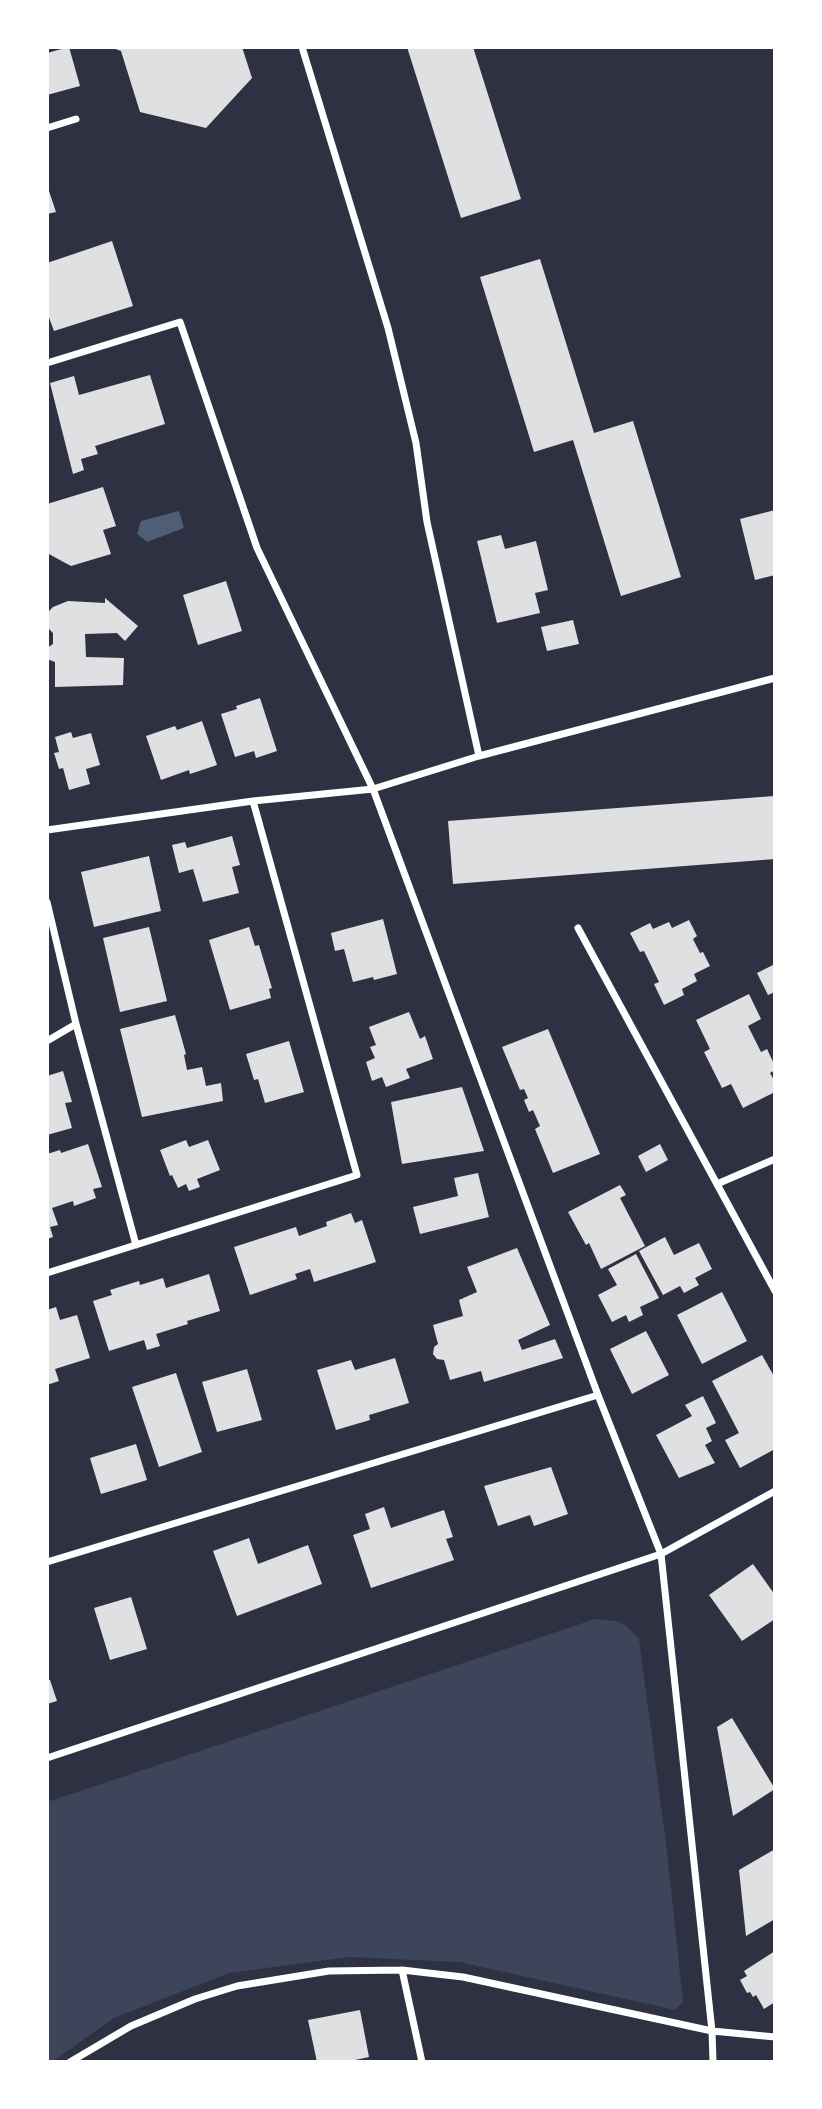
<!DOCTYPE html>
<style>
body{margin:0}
#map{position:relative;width:822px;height:2109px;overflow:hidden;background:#2d3142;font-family:"Fira Sans",sans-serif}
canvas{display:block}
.frame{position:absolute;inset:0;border:49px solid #fff;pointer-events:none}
</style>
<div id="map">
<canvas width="822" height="2109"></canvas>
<div class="frame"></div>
</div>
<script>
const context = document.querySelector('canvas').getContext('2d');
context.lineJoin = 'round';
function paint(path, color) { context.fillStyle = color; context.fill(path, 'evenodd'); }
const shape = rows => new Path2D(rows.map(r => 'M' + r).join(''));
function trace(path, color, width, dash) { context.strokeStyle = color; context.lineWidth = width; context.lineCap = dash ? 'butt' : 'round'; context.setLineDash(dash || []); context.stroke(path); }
const green = shape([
 [595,1619,616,1621,628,1627,639,1639,667,1851,683,2002,675,2010,459,1962,349,1957,229,1973,114,2018,52,2062,47,2062,47,1802]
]);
const water = shape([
 [179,511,184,528,147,542,137,534,141,521]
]);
const building = shape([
 [69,47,80,86,47,95,47,53],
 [110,47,242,47,252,78,206,128,140,112,121,51],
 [407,47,473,47,521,199,461,218],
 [47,185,56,212,47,214],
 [112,241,133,306,54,331,47,312,47,263],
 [540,259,594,433,633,421,681,577,621,596,573,440,534,452,480,277],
 [150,375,165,424,95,446,98,454,81,459,84,470,73,474,50,383,74,376,79,395],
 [103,487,116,526,103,530,111,554,71,566,47,553,47,504],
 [775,510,775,575,755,580,740,519],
 [501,535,505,549,536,541,548,590,535,593,540,613,497,623,477,541],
 [226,581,242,631,198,645,183,595],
 [105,598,138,626,125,641,117,633,85,634,86,657,124,658,123,685,55,687,55,662,47,659,47,648,53,644,53,633,47,627,47,613,53,607,68,601,105,603],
 [573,620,579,644,547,651,541,627],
 [260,698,277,751,256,758,254,751,235,757,221,714,237,709,236,706],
 [202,721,217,765,190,774,189,770,161,780,146,736,175,726,177,730],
 [71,732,73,738,91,733,100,765,86,769,90,784,69,790,63,768,59,769,54,753,59,752,55,737],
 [774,796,775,859,453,884,448,821],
 [232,836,240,865,232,867,239,893,203,902,193,869,179,873,172,845,185,842,187,848],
 [149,856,161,911,94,927,81,872],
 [383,919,397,974,374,980,373,977,353,982,344,949,335,951,331,933],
 [689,920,697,936,693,939,700,953,703,952,710,966,694,974,697,981,682,989,684,995,664,1005,654,984,659,982,644,951,640,952,630,933,650,923,653,929,669,922,672,928],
 [149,927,167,1001,120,1012,103,938],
 [249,927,255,946,259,945,272,988,269,989,271,998,230,1010,209,940],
 [775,964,775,992,768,995,757,973],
 [749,994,761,1019,748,1026,761,1052,767,1049,775,1066,775,1070,770,1073,775,1082,775,1092,743,1108,731,1084,722,1088,704,1052,710,1049,696,1020],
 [409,1012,420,1039,425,1036,433,1059,406,1069,410,1078,386,1087,382,1077,372,1081,366,1062,375,1058,370,1047,376,1045,369,1027],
 [175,1015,186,1054,184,1055,187,1070,202,1067,206,1086,221,1083,223,1101,142,1117,120,1029],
 [548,1029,600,1154,553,1173,535,1129,540,1126,533,1110,529,1112,524,1100,528,1098,524,1089,520,1090,502,1047],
 [289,1041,304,1092,265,1103,258,1079,254,1080,246,1054],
 [63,1071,72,1102,65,1103,72,1128,47,1135,47,1076],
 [462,1087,484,1151,402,1164,391,1102],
 [186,1140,189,1147,208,1140,220,1170,197,1179,200,1187,189,1191,186,1184,178,1188,172,1175,170,1176,160,1150],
 [88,1144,102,1187,93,1189,96,1198,74,1206,73,1201,52,1208,58,1225,50,1227,53,1237,47,1239,47,1154,60,1150,61,1153],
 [660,1144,668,1160,646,1172,638,1156],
 [478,1173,489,1217,420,1234,413,1207,458,1196,454,1178],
 [620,1185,626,1195,620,1198,645,1246,601,1269,589,1243,586,1245,568,1212],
 [351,1213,355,1223,362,1220,376,1262,314,1282,310,1269,295,1274,297,1279,250,1295,234,1247,296,1227,299,1236,327,1226,326,1222],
 [665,1237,674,1255,699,1243,712,1269,695,1278,699,1285,684,1293,680,1286,663,1295,639,1251],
 [517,1248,550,1325,518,1340,522,1350,555,1339,563,1358,484,1382,481,1371,450,1380,444,1360,437,1359,433,1354,434,1347,438,1344,433,1325,463,1316,459,1300,477,1292,467,1267],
 [636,1254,659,1298,640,1307,643,1315,629,1322,626,1315,612,1322,598,1295,617,1285,608,1269],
 [209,1274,220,1311,187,1321,188,1324,156,1334,160,1346,147,1350,144,1340,109,1351,93,1301,112,1295,110,1290,139,1281,140,1285,163,1278,166,1288],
 [722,1292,747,1341,702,1364,677,1315],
 [56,1307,60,1320,77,1315,90,1358,55,1369,59,1381,47,1385,47,1310],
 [646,1331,669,1375,632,1394,610,1349],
 [762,1355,775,1378,775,1449,740,1468,725,1440,739,1433,712,1381],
 [395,1358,409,1403,369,1415,370,1420,336,1430,317,1370,351,1360,355,1370],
 [247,1369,262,1420,217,1432,202,1382],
 [176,1373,202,1452,159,1467,132,1387],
 [703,1396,716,1423,706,1428,712,1441,705,1445,715,1463,679,1478,656,1435,692,1416,685,1405],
 [136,1444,147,1480,101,1494,90,1458],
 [551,1467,568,1514,534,1526,530,1515,498,1526,484,1486],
 [384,1507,391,1528,444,1510,453,1537,446,1539,454,1560,371,1588,353,1535,370,1529,365,1514],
 [249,1538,258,1564,308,1545,322,1584,237,1616,213,1551],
 [753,1564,775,1595,775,1619,742,1641,709,1595],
 [131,1597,147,1649,110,1660,94,1608],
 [47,1680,50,1680,57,1701,47,1704],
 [732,1718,775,1789,733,1816,717,1727],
 [775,1849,775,1919,746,1936,739,1870],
 [775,1951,775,2002,764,2009,756,1995,753,1997,750,1992,747,1993,740,1980,747,1976,744,1971],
 [360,2010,369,2057,346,2062,317,2062,308,2020]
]);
const minor = shape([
 [302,47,388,328,416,443,427,522,479,756,775,678],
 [47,128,76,119],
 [47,363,180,322,257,548,373,789,598,1395,661,1554,712,2031,713,2062],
 [47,830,253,801,373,789,479,756],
 [47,902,76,1024,136,1245],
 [578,928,775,1291],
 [47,1041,76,1024],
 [717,1184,775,1159],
 [47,1273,357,1175,253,801],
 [47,1562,598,1395],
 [47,1758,661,1554,775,1491],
 [402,1970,422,2062],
 [70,2062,131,2026,195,1999,237,1986,329,1971,402,1970,463,1977,712,2031,775,2037]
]);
paint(green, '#3c4559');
paint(water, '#4f5d75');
paint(building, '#e0e0e3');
trace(minor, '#fff', 7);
</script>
